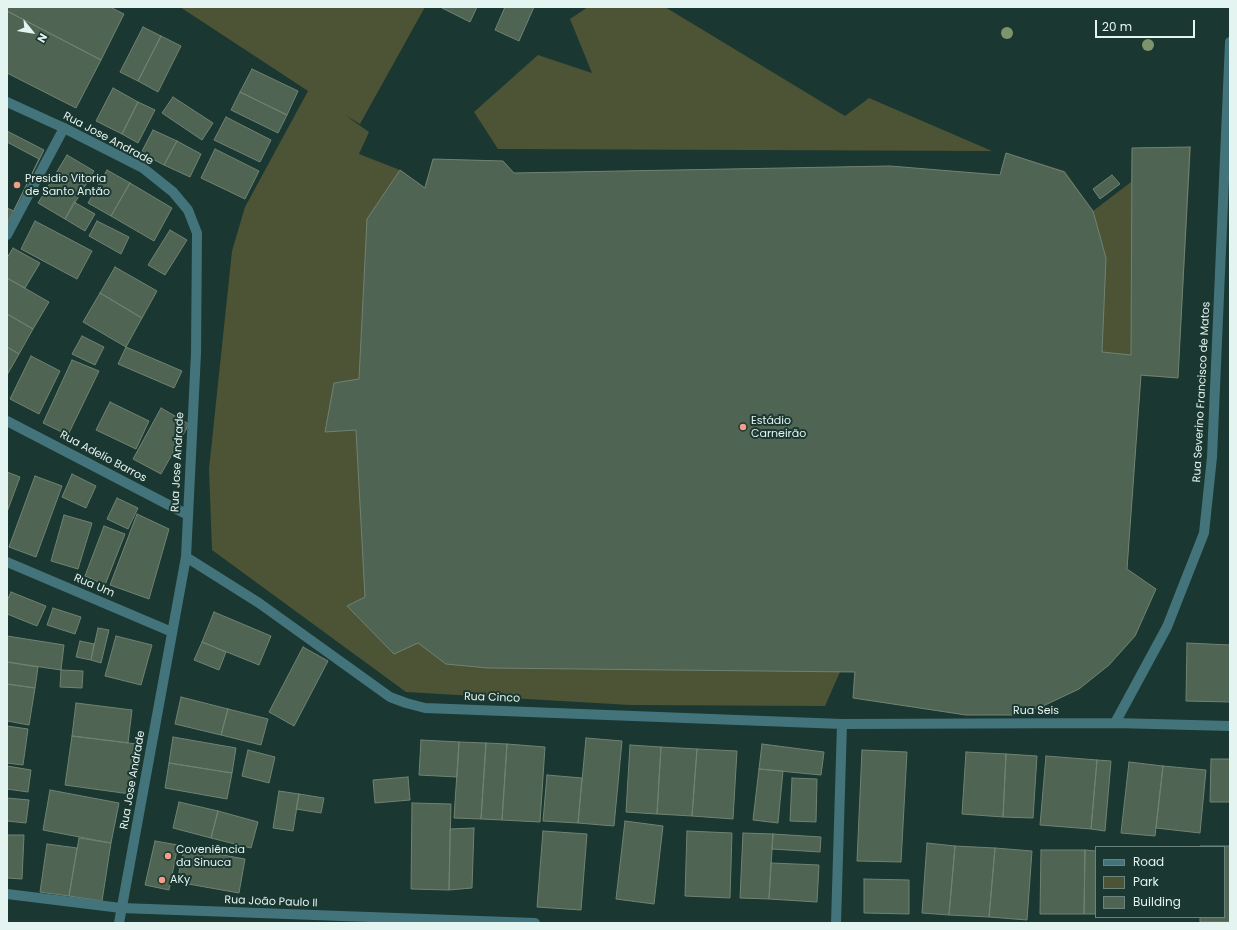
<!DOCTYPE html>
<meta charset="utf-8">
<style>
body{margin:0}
#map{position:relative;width:1237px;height:930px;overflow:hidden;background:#1b3731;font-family:Poppins,sans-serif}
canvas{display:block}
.frame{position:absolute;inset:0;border:8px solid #e4f4f0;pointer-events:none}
.legend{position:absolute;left:1095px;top:846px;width:130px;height:72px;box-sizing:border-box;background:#1b3731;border:1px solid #6b837d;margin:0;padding:5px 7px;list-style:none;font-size:12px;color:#e4f4f0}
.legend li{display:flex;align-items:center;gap:8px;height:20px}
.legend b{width:20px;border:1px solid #6b837d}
.north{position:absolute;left:12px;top:12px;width:40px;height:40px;-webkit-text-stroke:3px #1b3731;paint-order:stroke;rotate:120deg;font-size:11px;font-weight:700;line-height:16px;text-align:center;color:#e4f4f0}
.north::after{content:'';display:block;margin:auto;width:14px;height:18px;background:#e4f4f0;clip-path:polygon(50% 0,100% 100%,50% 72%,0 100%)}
.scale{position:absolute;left:1095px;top:20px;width:100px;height:18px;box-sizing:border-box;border:2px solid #e4f4f0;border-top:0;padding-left:5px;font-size:12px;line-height:14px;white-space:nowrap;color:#e4f4f0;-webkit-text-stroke:3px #1b3731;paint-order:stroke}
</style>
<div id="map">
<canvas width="1237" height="930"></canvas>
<div class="frame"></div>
<ul class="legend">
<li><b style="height:5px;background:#43747b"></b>Road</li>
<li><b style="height:11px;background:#4c5435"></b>Park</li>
<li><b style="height:11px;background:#506453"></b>Building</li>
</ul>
<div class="north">N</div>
<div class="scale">20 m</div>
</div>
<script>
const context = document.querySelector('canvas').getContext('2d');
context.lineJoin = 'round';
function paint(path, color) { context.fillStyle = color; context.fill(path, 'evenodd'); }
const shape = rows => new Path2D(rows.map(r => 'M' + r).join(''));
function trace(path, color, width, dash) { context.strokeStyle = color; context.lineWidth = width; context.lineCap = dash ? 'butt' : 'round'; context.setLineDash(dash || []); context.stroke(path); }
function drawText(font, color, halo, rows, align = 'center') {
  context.font = font + ' Poppins,sans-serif'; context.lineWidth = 4; context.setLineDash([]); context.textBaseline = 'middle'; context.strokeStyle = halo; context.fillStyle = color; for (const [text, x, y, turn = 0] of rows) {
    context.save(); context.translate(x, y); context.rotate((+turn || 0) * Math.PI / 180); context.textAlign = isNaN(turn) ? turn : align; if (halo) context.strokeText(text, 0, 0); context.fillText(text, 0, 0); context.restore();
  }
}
const green = shape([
 [180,7,425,7,360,124,345,115,369,132,359,154,400,170,424,188,433,159,503,161,514,173,890,166,1000,175,1006,153,1065,171,1093,211,1131,182,1132,148,1191,147,1178,378,1141,376,1127,569,1135,636,1116,657,1079,689,1043,706,1015,715,966,715,853,698,854,672,840,672,825,706,630,705,406,692,212,550,209,469,232,251,245,207,308,91],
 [588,7,665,7,845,116,869,98,992,151,498,149,474,112,538,55,592,73,570,19]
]);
const building = shape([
 [7,7,110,7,124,14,101,60,7,11,7,7],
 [443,7,477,7,470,22,442,8,443,7],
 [505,7,534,7,519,41,495,30,505,7],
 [7,11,101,60,76,108,7,73,7,11],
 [143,27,161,36,138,81,120,72,143,27],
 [161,36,181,46,158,92,138,81,161,36],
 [252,69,298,91,287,115,240,92,252,69],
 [113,88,138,102,122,134,96,121,113,88],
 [240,92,287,115,278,133,231,110,240,92],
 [173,97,213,123,202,140,162,113,173,97],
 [138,102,155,110,138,143,122,134,138,102],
 [226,117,271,140,260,162,214,140,226,117],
 [153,130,177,141,164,165,141,153,153,130],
 [7,131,44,150,7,224,7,131],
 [177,141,201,154,190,177,164,165,177,141],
 [7,142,39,159,14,211,7,208,7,142],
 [1190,147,1178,378,1141,375,1127,569,1156,589,1135,636,1109,665,1079,689,1043,706,1015,715,966,715,853,698,855,672,488,668,446,664,418,643,394,654,347,606,365,597,356,430,325,432,334,383,359,379,367,219,400,170,425,188,433,159,503,161,514,173,890,166,1000,175,1006,153,1064,172,1093,211,1106,258,1102,352,1131,355,1132,148,1190,147],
 [215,149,259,171,245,199,201,178,215,149],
 [67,155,94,171,65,219,38,203,67,155],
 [107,170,130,183,111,216,88,203,107,170],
 [1112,175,1120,184,1100,199,1093,189,1112,175],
 [130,183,172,208,154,241,111,216,130,183],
 [74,202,95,214,85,231,65,219,74,202],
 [35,221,92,251,77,279,21,249,35,221],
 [97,221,129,237,121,254,89,236,97,221],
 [170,230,187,240,165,275,148,265,170,230],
 [13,248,40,263,25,288,7,278,7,258,13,248],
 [115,267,157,291,142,318,100,293,115,267],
 [7,278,49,302,33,329,7,314,7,278],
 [100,293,142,318,126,347,83,322,100,293],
 [7,314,33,329,19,354,7,347,7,314],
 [82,336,104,347,95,365,72,354,82,336],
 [7,347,19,354,7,375,7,347],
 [126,347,182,371,174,388,118,364,126,347],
 [31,356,60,371,39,414,10,399,31,356],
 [72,360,99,371,68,435,43,423,72,360],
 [110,402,149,421,136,449,96,430,110,402],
 [161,408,189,424,161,474,133,459,161,408],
 [7,472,20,477,7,512,7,472],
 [72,474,96,486,86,508,62,497,72,474],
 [35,476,62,486,36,557,9,547,35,476],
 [117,498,138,508,128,529,107,519,117,498],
 [137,514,169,529,149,599,110,585,137,514],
 [64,515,92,523,78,569,51,561,64,515],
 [104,526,125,534,105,585,85,576,104,526],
 [11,592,46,606,37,626,7,614,7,601,11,592],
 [53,608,81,617,75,634,47,625,53,608],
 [214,612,271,636,259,665,202,642,214,612],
 [98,628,109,630,101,663,91,660,98,628],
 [7,636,64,645,61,670,7,662,7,636],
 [116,636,152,645,141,685,105,676,116,636],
 [80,641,94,644,91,660,76,657,80,641],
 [202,642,226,652,219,670,194,660,202,642],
 [1187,643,1230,645,1230,702,1186,701,1187,643],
 [303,647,328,661,294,726,269,712,303,647],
 [7,662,38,667,35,688,7,684,7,662],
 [61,670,83,671,82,688,60,687,61,670],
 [7,684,35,688,29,725,7,721,7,684],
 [181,697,228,709,221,735,175,724,181,697],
 [76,703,132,710,128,743,72,736,76,703],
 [228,709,268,719,261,745,221,735,228,709],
 [7,726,28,729,23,765,7,763,7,726],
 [72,736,137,744,130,794,65,785,72,736],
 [173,737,236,748,232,773,169,763,173,737],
 [586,738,622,741,614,826,578,823,586,738],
 [421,740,459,742,457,777,419,775,421,740],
 [459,742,486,743,481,819,454,818,459,742],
 [486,743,507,744,502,820,481,819,486,743],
 [507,744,545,747,540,822,502,820,507,744],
 [762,744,824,752,821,775,759,769,762,744],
 [630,745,661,747,657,814,626,812,630,745],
 [661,747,697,749,692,816,657,814,661,747],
 [697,749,737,751,733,819,692,816,697,749],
 [248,750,275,757,269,783,242,776,248,750],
 [862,750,907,752,901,862,857,861,862,750],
 [966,752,1006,754,1003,817,962,814,966,752],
 [1006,754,1037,756,1033,818,1003,817,1006,754],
 [1046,756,1097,760,1091,829,1040,825,1046,756],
 [1211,759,1230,759,1230,802,1210,802,1211,759],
 [1097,760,1111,761,1105,831,1091,829,1097,760],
 [1129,762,1163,766,1155,836,1121,833,1129,762],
 [169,763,232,773,227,799,165,788,169,763],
 [7,766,31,770,28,792,7,789,7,766],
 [1163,766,1206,770,1200,833,1156,828,1163,766],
 [759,769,783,771,778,823,753,820,759,769],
 [547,775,582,778,578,823,543,821,547,775],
 [408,777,410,800,375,803,373,780,408,777],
 [792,778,817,779,816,822,790,821,792,778],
 [50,790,119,803,111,843,43,830,50,790],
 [279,791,299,794,293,831,273,828,279,791],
 [299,794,324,798,321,813,296,809,299,794],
 [7,798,29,800,26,823,7,821,7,798],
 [179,802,218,811,211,838,173,828,179,802],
 [412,803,451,804,449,890,411,889,412,803],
 [218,811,258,822,251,848,211,838,218,811],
 [625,821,663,826,654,904,616,899,625,821],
 [474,828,472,888,449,890,450,829,474,828],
 [543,831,587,834,581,910,537,907,543,831],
 [687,831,732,833,730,898,685,896,687,831],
 [743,833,773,834,769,899,740,898,743,833],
 [773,834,821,837,820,852,772,849,773,834],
 [7,835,24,835,22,879,7,878,7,835],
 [79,838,111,843,102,901,69,896,79,838],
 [155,841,178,845,169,890,145,885,155,841],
 [927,843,955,846,949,915,922,913,927,843],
 [47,844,77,848,69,896,40,892,47,844],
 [955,846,995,848,989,917,949,915,955,846],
 [1201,846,1230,846,1230,922,1200,922,1200,917,1224,917,1224,847,1201,847,1201,846],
 [184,848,245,859,239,893,177,882,184,848],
 [995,848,1032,851,1027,920,989,917,995,848],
 [1041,850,1085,850,1084,914,1040,914,1041,850],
 [1085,850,1096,851,1096,914,1084,914,1085,850],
 [771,863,819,865,817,902,769,899,771,863],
 [864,879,909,880,909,914,864,913,864,879]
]);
const service = shape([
 [7,235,64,128]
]);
const minor = shape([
 [7,102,64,128,143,168,173,192,188,210,197,233,196,353,186,557,119,923],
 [7,421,188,515],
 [186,557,259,603,390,697,406,703,425,708,842,724,1115,723,1230,726],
 [7,562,172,632],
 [1115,723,1167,627,1204,533,1212,457,1230,42],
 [7,894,121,908,535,923],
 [836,923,842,724]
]);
const trees = [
 [1007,33],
 [1148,45]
];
const markers = [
 [17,185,4,"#f49e8a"],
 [743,427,4,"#f49e8a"],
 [168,856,4,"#f49e8a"],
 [162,880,4,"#f49e8a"]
];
const streetNames = [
 ["Rua Jose Andrade",108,139,28],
 ["Rua Severino Francisco de Matos",1202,392,-87],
 ["Rua Adelio Barros",103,457,28],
 ["Rua Jose Andrade",178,462,-87],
 ["Rua Um",94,586,23],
 ["Rua Cinco",492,698,2],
 ["Rua Seis",1036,711],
 ["Rua Jose Andrade",133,780,-80],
 ["Rua João Paulo II",271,902,2]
];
const poiNames = [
 ["Presidio Vitoria",25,179],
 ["de Santo Antão",25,192],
 ["Estádio",751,421],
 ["Carneirão",751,434],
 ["Coveniência",176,850],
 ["da Sinuca",176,863],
 ["AKy",170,880]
];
paint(green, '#4c5435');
paint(building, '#506453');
trace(building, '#6f8372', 1);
trace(service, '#43747b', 10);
trace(minor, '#43747b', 10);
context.fillStyle = '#7d946c';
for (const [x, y] of trees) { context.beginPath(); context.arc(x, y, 6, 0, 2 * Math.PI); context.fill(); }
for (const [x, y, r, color] of markers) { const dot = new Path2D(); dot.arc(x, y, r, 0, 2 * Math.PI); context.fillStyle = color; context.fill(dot); trace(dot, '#1b3731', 1.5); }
drawText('11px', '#e4f4f0', '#1b3731', streetNames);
drawText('11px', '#e4f4f0', '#1b3731', poiNames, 'left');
</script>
